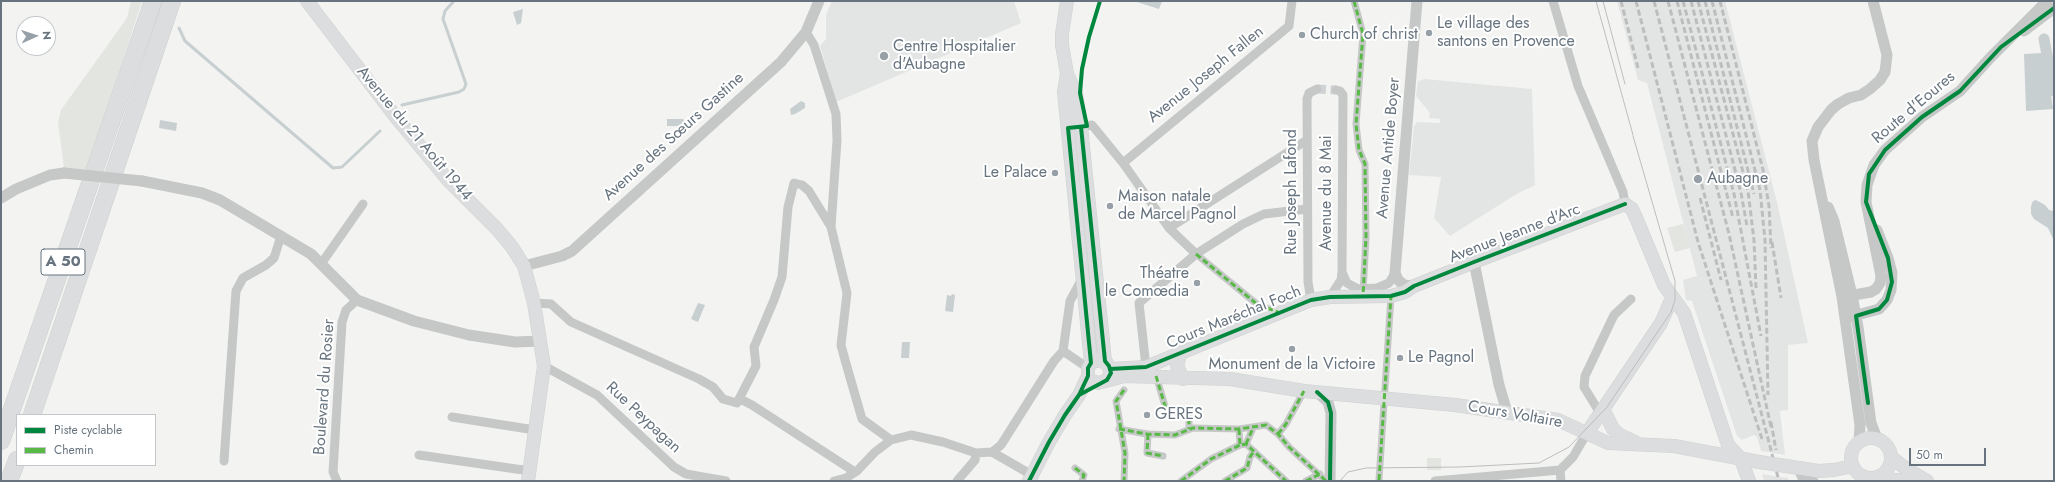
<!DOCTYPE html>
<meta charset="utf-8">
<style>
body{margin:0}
#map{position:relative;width:2055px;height:482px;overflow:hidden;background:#f3f3f2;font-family:Jost,sans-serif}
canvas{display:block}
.frame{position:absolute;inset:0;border:2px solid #67747f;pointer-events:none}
.legend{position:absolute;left:16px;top:414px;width:140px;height:52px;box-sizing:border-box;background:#fff;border:1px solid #c2c7cc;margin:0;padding:5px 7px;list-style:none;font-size:12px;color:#67747f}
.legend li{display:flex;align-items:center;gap:8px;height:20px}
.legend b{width:20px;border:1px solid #c2c7cc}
.north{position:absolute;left:16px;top:16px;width:40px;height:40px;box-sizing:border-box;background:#fff;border:1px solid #c2c7cc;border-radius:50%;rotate:87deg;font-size:11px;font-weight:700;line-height:16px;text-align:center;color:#67747f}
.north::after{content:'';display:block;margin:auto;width:14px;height:18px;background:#98a0a7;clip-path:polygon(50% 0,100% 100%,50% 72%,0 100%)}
.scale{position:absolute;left:1909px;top:448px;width:77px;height:18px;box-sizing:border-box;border:2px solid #67747f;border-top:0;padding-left:5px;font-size:12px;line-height:14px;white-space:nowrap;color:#67747f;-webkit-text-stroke:3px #fff;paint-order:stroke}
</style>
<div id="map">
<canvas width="2055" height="482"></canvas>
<div class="frame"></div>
<ul class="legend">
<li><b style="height:5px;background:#00873e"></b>Piste cyclable</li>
<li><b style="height:5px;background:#58b947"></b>Chemin</li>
</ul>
<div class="north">N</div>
<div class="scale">50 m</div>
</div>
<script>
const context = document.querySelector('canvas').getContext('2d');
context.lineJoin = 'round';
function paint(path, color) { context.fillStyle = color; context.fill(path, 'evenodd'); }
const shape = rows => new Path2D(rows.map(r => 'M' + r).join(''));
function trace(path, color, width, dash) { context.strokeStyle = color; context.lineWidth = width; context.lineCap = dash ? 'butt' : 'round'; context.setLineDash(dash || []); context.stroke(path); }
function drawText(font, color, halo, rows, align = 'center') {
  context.font = font + ' Jost,sans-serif'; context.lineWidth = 4; context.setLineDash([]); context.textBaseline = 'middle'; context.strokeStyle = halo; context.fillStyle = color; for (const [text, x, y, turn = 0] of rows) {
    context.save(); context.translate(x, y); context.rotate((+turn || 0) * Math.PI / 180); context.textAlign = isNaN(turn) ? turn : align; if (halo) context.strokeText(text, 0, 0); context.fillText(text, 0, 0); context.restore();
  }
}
const built = shape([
 [832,1,1014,1,1021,23,836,102,820,46,826,39,826,15],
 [1617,1,1725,1,1777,202,1808,343,1788,345,1788,410,1780,411,1785,455,1761,451,1757,437,1754,435,1742,440,1737,436,1692,301,1686,300,1683,280,1697,276,1647,83,1638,80],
 [1425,79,1532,89,1535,185,1515,195,1450,236,1434,218,1441,177,1409,175,1414,126,1417,122,1440,123,1440,119,1429,118,1430,113,1416,96,1418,81],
 [1762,474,1788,478,1788,481,1764,481]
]);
const green = shape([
 [131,1,142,1,87,170,64,168,58,122,61,110,127,18],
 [1683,224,1690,248,1675,252,1667,228],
 [1427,458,1441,458,1441,470,1427,470]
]);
const water = shape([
 [1134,1,1162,1,1159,9],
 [523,9,521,23,517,25,513,12],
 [2042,53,2048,73,2053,109,2026,111,2024,54],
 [801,101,805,103,805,108,795,114,791,115,790,109],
 [667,119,683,119,685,122,683,126,667,126],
 [160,120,177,123,176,131,159,128],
 [2036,200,2045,205,2049,210,2054,211,2054,241,2048,228,2034,219,2031,214,2031,206,2033,201],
 [952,294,955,295,953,312,945,311,947,295,951,296],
 [698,303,705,305,698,322,691,319],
 [902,342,910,342,909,358,901,358]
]);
const stream = shape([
 [179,28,185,41,333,168,342,167,380,131],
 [402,105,459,92,464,89,466,84,443,19,445,11,454,1]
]);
const canal = shape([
 [2044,39,2054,91]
]);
const minorTunnel = shape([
 [1317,89,1336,90]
]);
const pedestrian = shape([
 [1354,1,1363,34,1356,124,1359,150,1365,164,1366,237,1363,293],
 [1196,254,1258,305,1278,312],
 [1156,376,1166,409,1189,413,1189,429],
 [1124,390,1116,401,1125,453,1124,481],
 [1119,429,1147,434,1175,435,1193,428,1239,429,1266,425,1278,434,1289,447,1326,481],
 [1239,429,1240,445,1246,444,1286,481],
 [1148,434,1147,453,1163,456],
 [1278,434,1286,424,1304,391],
 [1246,444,1253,428],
 [1075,468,1084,475,1082,481],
 [1379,480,1391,296],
 [1181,481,1211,459,1240,445],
 [1225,481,1247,468,1250,457,1254,451],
 [1306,481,1320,474]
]);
const minor = shape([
 [1553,1,1578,86,1623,192,1625,204],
 [806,32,814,45,836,114,837,140,831,227,847,293,841,345,845,360,862,419,891,440],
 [1075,128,1092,125,1123,163,1169,228,1196,254],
 [1123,163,1289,26,1292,1],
 [1169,228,1307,140],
 [321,264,363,204],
 [1342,272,1347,283,1358,289,1377,288,1389,283,1395,273],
 [1330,297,1341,280,1342,272,1343,95,1340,91,1336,90],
 [1311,300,1308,282,1307,99,1309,93,1317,89],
 [534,303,551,304,571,322,699,379,713,387,723,399,737,403,756,366,754,347,774,300,782,277,788,207,794,183,802,185,809,191,831,227],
 [1063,351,1070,301,1082,279],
 [1063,351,1088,368],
 [544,366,597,395,674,467,686,474,726,481],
 [1146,367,1139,303,1196,254,1243,224,1264,214,1307,209],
 [740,399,752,405,855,472],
 [1600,413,1584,387,1585,376,1614,315,1631,299],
 [452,417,535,430],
 [992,452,1025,471,1032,477],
 [419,455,530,471],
 [224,461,236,291,243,278,266,265,274,258,281,236],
 [1797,467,1802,478,1814,481],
 [1560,470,1561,481],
 [337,481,333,472,342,322,346,310,357,300],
 [834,481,846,478,857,471,875,452,891,440,911,435,943,442,976,453,992,452,1001,445,1054,361,1063,351],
 [957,481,975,460,976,453],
 [1435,481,1560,470,1573,457,1587,433]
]);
const tertiary = shape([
 [2024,31,2054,8],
 [142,181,202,193,220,200,311,254,357,300,414,321,469,335,515,342,541,341],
 [1,198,16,189,50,175,64,173],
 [1828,207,1834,221,1852,295,1858,327,1871,423,1877,439],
 [1474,262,1499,385,1507,412],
 [524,266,562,256,572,251,781,62,806,32,819,1],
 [1414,286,1404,285,1398,280,1395,273,1417,1],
 [1842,297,1871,292,1876,289,1880,283,1881,276,1866,202,1867,185,1874,165,1885,150,1922,117,1960,91,1990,58,2047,1],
 [1850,317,1879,309,1887,300,1891,290,1892,273,1888,258,1877,230],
 [1317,392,1328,402,1331,413,1330,481],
 [1859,442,1860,425,1842,297,1814,160,1812,141,1818,127,1831,110,1838,104,1849,98,1861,95,1870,89,1880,80,1885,72,1887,55,1873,1]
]);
const secondary = shape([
 [307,1,395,116,448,180,497,229,512,247,524,266,534,303,544,366,528,481],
 [1067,1,1062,34,1062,45,1067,74,1064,92,1091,363],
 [1067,74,1076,93,1081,127,1105,361],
 [1181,351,1177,366,1183,379],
 [1110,369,1146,367,1311,300,1330,297,1391,296,1405,292,1414,286,1474,262,1625,204,1632,209,1637,220,1664,285,1684,313,1728,445,1741,459,1749,481],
 [1107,380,1111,373,1107,363,1097,360,1091,363,1088,368,1088,376,1090,380,1098,383,1124,376,1230,379,1304,391,1455,405,1558,420,1608,443,1674,446,1759,462],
 [1603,409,1613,429,1620,435,1635,442],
 [1587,433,1661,323,1672,298],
 '1851 458a20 20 0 1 1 40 0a20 20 0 1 1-40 0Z',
 [1891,457,1905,468,1927,481],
 [1786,466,1818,471,1834,470,1853,466],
 [1876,478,1906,481],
 [1029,481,1049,442,1065,415,1079,395,1088,376]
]);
const motorway = shape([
 [32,415,172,1],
 [1,441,153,1],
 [9,481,17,460]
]);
const tram = shape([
 [1596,1,1633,135],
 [1603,1,1625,84],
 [1340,481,1348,472,1366,468,1460,467,1539,463,1569,447,1607,407,1671,312,1675,300,1675,281,1633,136]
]);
const rail = shape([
 [1621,1,1638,68],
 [1636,1,1698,242,1763,442],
 [1654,1,1779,481],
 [1668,1,1729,234,1771,427],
 [1677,1,1733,218],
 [1683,1,1734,194,1761,336],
 [1691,1,1741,193,1747,226],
 [1698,1,1748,191,1754,240,1756,288],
 [1705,1,1754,194],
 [1712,1,1760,190,1765,240,1768,395],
 [1720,1,1763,170,1769,206,1771,248],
 [1700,198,1721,280],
 [1772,242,1781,298],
 [1771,422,1776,450]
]);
const tertiaryBridge = shape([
 [64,173,142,181]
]);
const secondaryBridge = shape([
 [1759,462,1786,466]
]);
const quiet = shape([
 [1354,1,1363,34,1356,124,1359,150,1365,164,1366,237,1363,297],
 [1196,254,1258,305,1278,312],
 [1156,376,1166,409,1189,413,1189,429],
 [1124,390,1116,401,1125,453,1124,481],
 [1119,429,1147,434,1175,435,1193,428,1239,429,1266,425,1278,434,1289,447,1326,481],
 [1239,429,1240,445,1246,444,1286,481],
 [1148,434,1147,453,1163,456],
 [1278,434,1286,424,1304,391],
 [1246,444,1253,428],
 [1075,468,1084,475,1082,481],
 [1379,480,1391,296],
 [1181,481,1211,459,1240,445],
 [1225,481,1247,468,1250,457,1254,451],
 [1306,481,1320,474]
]);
const cycleway = shape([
 [1110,369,1146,367,1311,300,1330,297,1391,296,1405,292,1414,286,1474,262,1625,204],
 [1317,392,1328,402,1331,413,1330,481],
 [1079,395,1107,380,1111,373,1109,366,1105,361,1081,127],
 [1868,403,1856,316,1879,309,1887,300,1892,282,1888,258,1866,202,1869,174,1885,150,1922,117,1960,91,2001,47,2054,8],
 [1029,481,1049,442,1065,415,1079,395,1088,376,1088,368,1091,363,1068,128,1087,126,1080,93,1082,69,1089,37,1100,1]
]);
const markers = [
 [1429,33,4,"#98a0a7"],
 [1302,35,4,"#98a0a7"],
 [884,56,5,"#98a0a7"],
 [1055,173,4,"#98a0a7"],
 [1698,179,5,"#98a0a7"],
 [1110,206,4,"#98a0a7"],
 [1197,283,4,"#98a0a7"],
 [1292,349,4,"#98a0a7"],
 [1400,358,4,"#98a0a7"],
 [1147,415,4,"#98a0a7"]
];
const shields = [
 [63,262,44]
];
const shieldNames = [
 ["A 50",63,262]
];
const poiNames = [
 ["Le village des",1437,24],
 ["santons en Provence",1437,42],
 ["Church of christ",1310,35],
 ["Centre Hospitalier",893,47],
 ["d'Aubagne",893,65],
 ["Le Palace",1047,173,"right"],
 ["Aubagne",1707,179],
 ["Maison natale",1118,197],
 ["de Marcel Pagnol",1118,215],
 ["Théatre",1189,274,"right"],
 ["le Comœdia",1189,292,"right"],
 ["Le Pagnol",1408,358],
 ["Monument de la Victoire",1292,365,"center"],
 ["GERES",1155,415]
];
const streetNames = [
 ["Avenue Joseph Fallen",1206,75,-39],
 ["Route d'Eoures",1914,108,-40],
 ["Avenue du 21 Août 1944",414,134,50],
 ["Avenue des Sœurs Gastine",674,137,-42],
 ["Avenue Antide Boyer",1389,148,-85],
 ["Rue Joseph Lafond",1292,192,-90],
 ["Avenue du 8 Mai",1327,193,-90],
 ["Avenue Jeanne d'Arc",1515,234,-21],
 ["Cours Maréchal Foch",1234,318,-22],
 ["Boulevard du Rosier",325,387,-86],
 ["Cours Voltaire",1515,415,10],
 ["Rue Peypagan",643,418,43]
];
paint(built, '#e3e5e5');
paint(green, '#e2e5e0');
paint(water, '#c8cfd1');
trace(stream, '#c8cfd1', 3);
trace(canal, '#c8cfd1', 11);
trace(minorTunnel, '#d0d3d5', 9, [9, 4.5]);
trace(secondary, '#d0d1d1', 14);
trace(motorway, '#cfd0d0', 18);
trace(pedestrian, '#c6c8c8', 7);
trace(minor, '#c6c8c8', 9);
trace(tertiary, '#c6c8c8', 11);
trace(secondary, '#dcddde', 13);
trace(motorway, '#dcddde', 17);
trace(tram, '#bdbdbe', 1);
trace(rail, '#bdbdbe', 3, [6, 3]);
trace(secondaryBridge, '#d0d1d1', 14, []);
trace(tertiaryBridge, '#c6c8c8', 11);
trace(secondaryBridge, '#dcddde', 13);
trace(quiet, '#58b947', 3, [6, 3]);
trace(cycleway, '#00873e', 4);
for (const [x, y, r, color] of markers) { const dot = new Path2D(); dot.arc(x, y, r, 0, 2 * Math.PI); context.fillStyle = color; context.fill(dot); trace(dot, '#fff', 1.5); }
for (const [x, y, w] of shields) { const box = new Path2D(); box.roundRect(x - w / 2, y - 13, w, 26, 3); context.fillStyle = '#fff'; context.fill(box); trace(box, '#67747f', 1); }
drawText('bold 15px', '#67747f', null, shieldNames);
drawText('16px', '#67747f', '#fff', poiNames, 'left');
drawText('16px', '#67747f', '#fff', streetNames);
</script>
